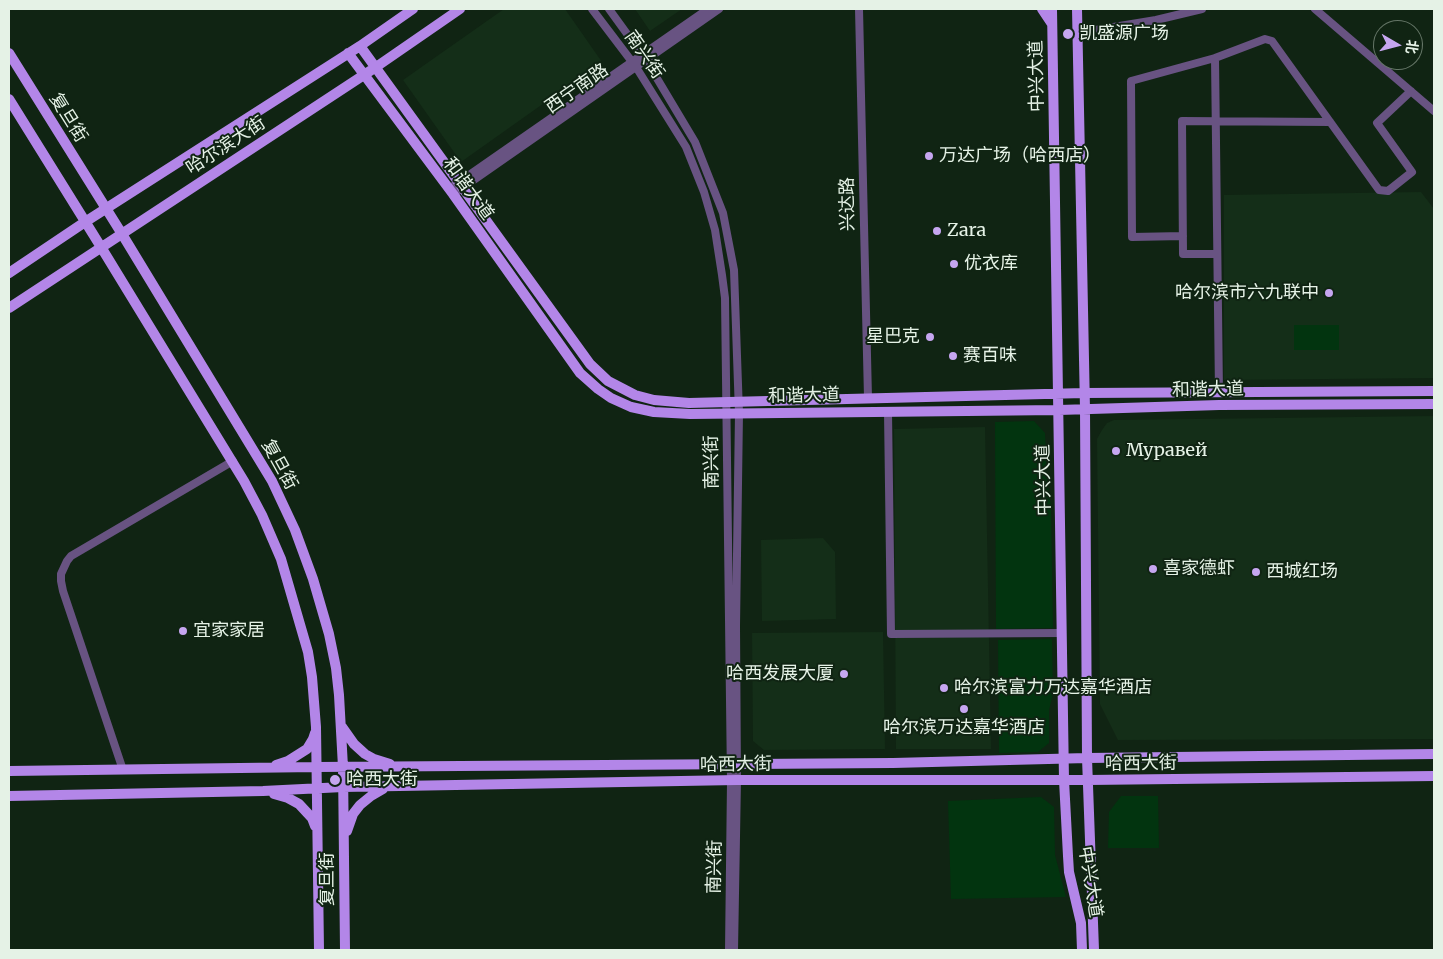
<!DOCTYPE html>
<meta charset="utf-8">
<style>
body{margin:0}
#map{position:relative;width:1443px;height:959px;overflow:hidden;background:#102413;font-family:Merriweather,"Noto Sans SC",serif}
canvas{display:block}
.frame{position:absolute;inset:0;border:10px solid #e5f2e6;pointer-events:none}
.north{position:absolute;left:1373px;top:20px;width:50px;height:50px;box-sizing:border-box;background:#102413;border:1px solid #657667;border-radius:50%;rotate:98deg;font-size:14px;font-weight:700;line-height:20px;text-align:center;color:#e5f2e6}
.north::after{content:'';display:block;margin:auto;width:18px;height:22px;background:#c6a6f0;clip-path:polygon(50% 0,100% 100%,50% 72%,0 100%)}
</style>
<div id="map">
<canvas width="1443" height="959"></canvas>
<div class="frame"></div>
<div class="north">北</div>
</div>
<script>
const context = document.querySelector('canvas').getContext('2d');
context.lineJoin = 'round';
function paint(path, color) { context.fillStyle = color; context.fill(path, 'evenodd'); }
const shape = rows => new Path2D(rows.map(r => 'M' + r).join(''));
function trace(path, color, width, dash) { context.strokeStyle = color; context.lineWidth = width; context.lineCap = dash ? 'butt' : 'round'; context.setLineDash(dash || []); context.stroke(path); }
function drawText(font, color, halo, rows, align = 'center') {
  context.font = font + ' Merriweather,"Noto Sans SC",serif'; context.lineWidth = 4; context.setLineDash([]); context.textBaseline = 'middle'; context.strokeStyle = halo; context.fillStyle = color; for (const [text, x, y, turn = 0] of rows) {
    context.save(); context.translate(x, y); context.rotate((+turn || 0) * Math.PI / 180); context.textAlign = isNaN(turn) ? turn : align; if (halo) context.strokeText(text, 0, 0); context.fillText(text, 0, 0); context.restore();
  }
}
const built = shape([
 [504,9,565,9,602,62,461,162,403,80],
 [635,9,682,9,650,31],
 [1421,192,1434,209,1434,378,1224,380,1224,195],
 [1434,416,1434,739,1118,740,1100,704,1097,439,1102,430,1107,423,1114,420],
 [985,427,991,749,896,749,894,429],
 [823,538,835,552,836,619,762,621,761,540],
 [883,632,885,749,764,750,753,741,752,633]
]);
const green = shape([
 [1294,325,1339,325,1339,350,1294,350],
 [1034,421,1045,433,1047,480,1051,507,1053,628,996,629,995,422],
 [1052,639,1053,694,1049,710,1049,743,1038,752,999,753,998,640],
 [1121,796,1158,796,1159,848,1108,848,1109,812],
 [1041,797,1054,807,1055,855,1066,897,951,899,948,801]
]);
const minor = shape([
 [592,9,636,67,686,147,704,192,715,230,722,275,725,298,731,781,729,950],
 [609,9,646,60,695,142,723,213,734,270,739,413,736,626,737,780,734,950],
 [859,9,868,398],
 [1315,9,1434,111],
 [1077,33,1156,20,1202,9],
 [449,189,708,9],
 [458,191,719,9],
 [1183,236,1132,237,1131,81,1215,58],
 [1217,254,1183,254,1182,121,1330,122],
 [1219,393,1215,58,1265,39,1272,41,1379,190,1388,191,1412,172,1377,123,1411,91],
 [888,412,891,634,1062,633],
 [123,770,63,591,61,581,61,574,67,561,71,556,233,461]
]);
const major = shape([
 [1042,9,1052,24],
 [1052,9,1064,780,1068,856,1069,872,1081,923,1082,950],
 [1077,9,1085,409,1087,758,1094,950],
 [360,46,590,364,608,381,635,395,654,400,689,403,1084,393,1434,391],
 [9,53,122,234,272,481,295,530,313,579,329,634,336,668,339,695,343,767,345,950],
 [348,53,453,194,580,373,598,389,611,398,631,407,654,412,690,414,1059,410,1219,405,1434,404],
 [9,99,101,247,244,481,262,515,281,559,308,652,312,677,316,727,319,950],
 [9,273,85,222,360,46,413,9],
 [9,308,376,67,460,9],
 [342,727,354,744,365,754,374,759,390,764],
 [276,765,288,761,307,749,313,739,315,733],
 [9,771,317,767,893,763,1087,758,1434,754],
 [274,794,288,798,299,804,312,818,315,826],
 [9,796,263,791,343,787,737,780,1088,780,1434,776],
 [347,831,353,814,360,805,371,796,383,789]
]);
const markers = [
 [1068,34,6,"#c6a6f0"],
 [929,156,5,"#c6a6f0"],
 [937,231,5,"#c6a6f0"],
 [954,264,5,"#c6a6f0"],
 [1329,293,5,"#c6a6f0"],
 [930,337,5,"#c6a6f0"],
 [953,356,5,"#c6a6f0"],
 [1116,451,5,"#c6a6f0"],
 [1153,569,5,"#c6a6f0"],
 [1256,572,5,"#c6a6f0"],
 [183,631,5,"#c6a6f0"],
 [844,674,5,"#c6a6f0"],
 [944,688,5,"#c6a6f0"],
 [964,709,5,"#c6a6f0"],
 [335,780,6,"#c6a6f0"]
];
const poiNames = [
 ["凯盛源广场",1079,34],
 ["万达广场（哈西店）",939,156],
 ["Zara",947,231],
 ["优衣库",964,264],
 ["哈尔滨市六九联中",1319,293,"right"],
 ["星巴克",920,337,"right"],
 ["赛百味",963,356],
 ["Муравей",1126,451],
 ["喜家德虾",1163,569],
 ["西城红场",1266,572],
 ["宜家家居",193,631],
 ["哈西发展大厦",834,674,"right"],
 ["哈尔滨富力万达嘉华酒店",954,688],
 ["哈尔滨万达嘉华酒店",964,728,"center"],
 ["哈西大街",346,780]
];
const streetNames = [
 ["南兴街",644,55,55],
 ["中兴大道",1037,76,-91],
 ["西宁南路",577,89,-35],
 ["复旦街",68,118,58],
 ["哈尔滨大街",226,146,-33],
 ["和谐大道",468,189,54],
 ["兴达路",848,204,-91],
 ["和谐大道",1208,390,-1],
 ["和谐大道",804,396,-1],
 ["南兴街",712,462,-91],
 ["复旦街",279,465,61],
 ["中兴大道",1044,480,-91],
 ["哈西大街",1141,764,-1],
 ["哈西大街",736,765,-1],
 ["南兴街",715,867,-89],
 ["复旦街",328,879,-90],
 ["中兴大道",1090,882,81]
];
paint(built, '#142e18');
paint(green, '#02340f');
trace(minor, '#685382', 8);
trace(major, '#b386e8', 10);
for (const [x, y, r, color] of markers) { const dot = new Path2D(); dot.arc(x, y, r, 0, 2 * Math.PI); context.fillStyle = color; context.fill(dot); trace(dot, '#102413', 2); }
drawText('18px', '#e5f2e6', '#102413', poiNames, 'left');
drawText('18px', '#e5f2e6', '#102413', streetNames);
</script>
